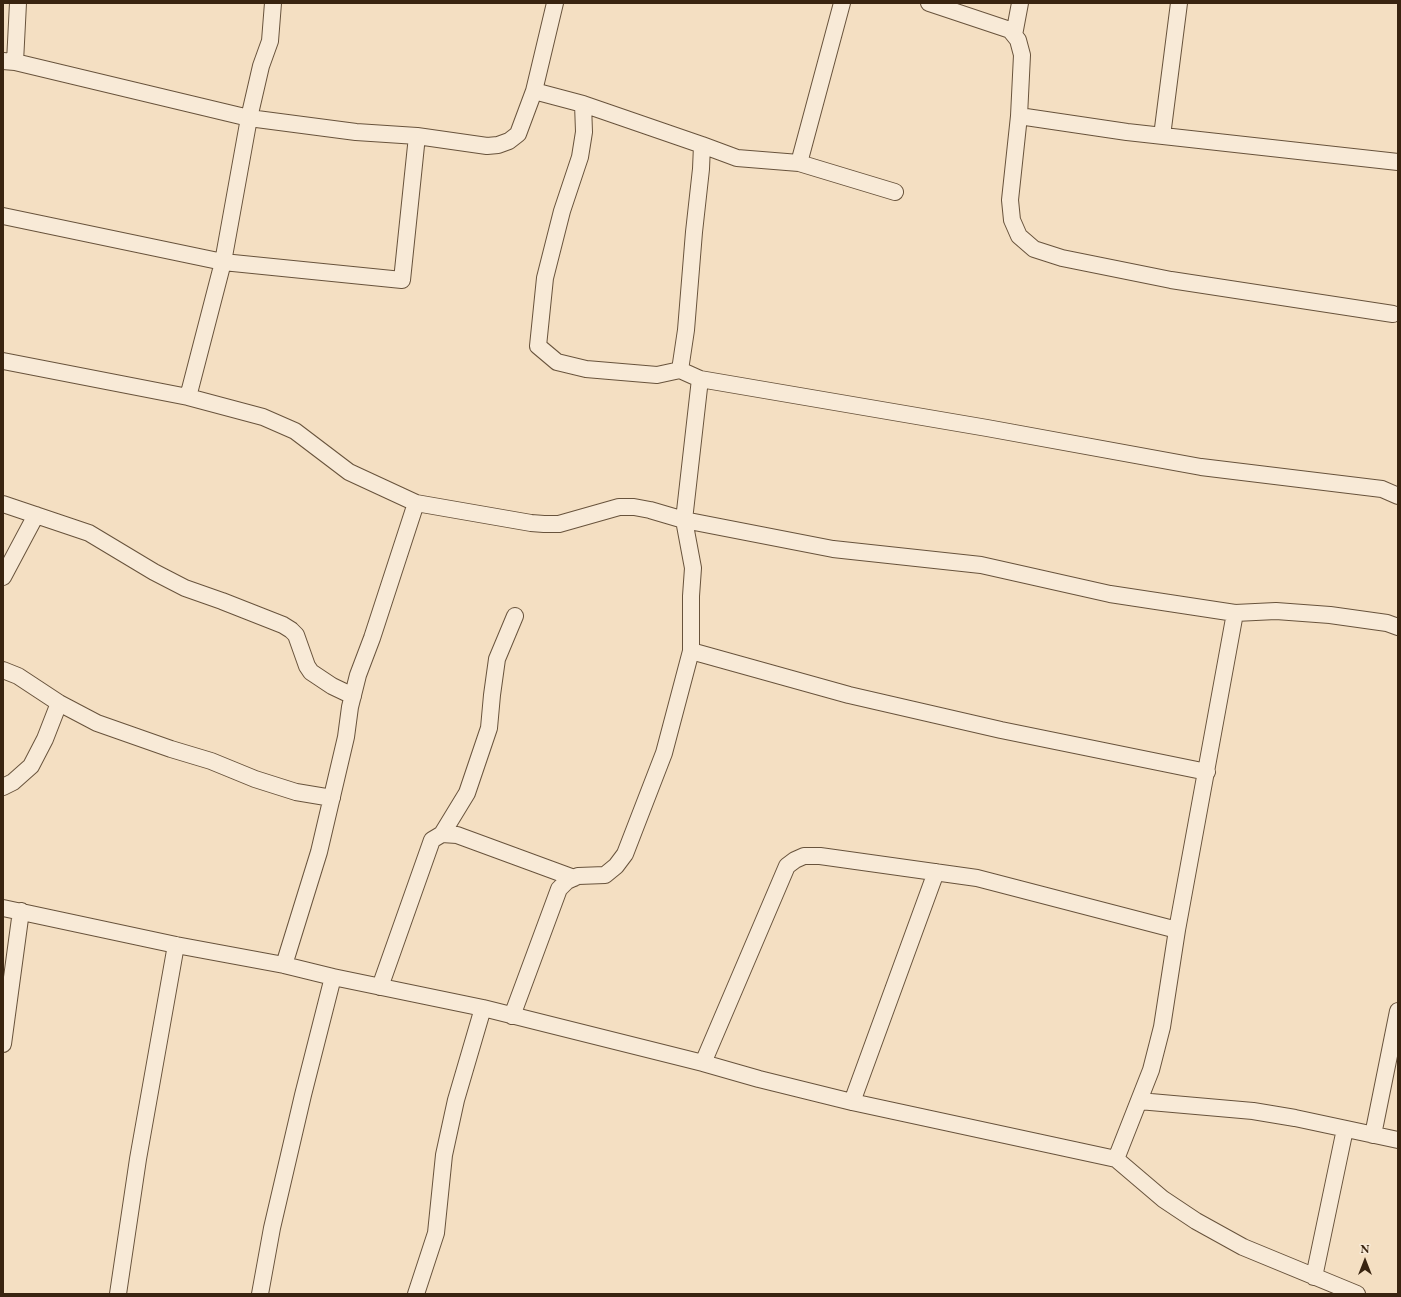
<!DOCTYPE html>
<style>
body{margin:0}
#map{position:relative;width:1401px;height:1297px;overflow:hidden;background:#f4dfc2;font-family:"EB Garamond",serif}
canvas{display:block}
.frame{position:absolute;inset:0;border:4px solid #392410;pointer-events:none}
.north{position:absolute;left:1345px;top:1241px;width:40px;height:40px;-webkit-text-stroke:3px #f8ead7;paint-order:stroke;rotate:0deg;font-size:11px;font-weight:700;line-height:16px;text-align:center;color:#392410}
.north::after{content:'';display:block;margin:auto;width:14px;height:18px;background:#392410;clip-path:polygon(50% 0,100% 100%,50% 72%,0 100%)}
</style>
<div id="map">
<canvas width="1401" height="1297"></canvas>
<div class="frame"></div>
<div class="north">N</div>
</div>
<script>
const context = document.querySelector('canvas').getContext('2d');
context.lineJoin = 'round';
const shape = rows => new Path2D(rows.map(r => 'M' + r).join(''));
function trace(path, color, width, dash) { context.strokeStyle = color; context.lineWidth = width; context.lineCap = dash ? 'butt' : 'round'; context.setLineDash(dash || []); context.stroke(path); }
const minor = shape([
 [929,3,1010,30,1018,40,1022,55,1019,116,1010,200,1012,220,1019,236,1034,249,1062,258,1171,280,1393,314],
 [1014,35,1020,3],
 [3,61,15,62,249,118,356,132,417,136,487,146,498,145,509,141,518,134,534,91,555,3],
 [15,62,18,3],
 [534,91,583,104,702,145,737,158,799,163,895,192],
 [583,104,584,132,580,157,562,211,545,278,538,346,557,362,586,369,657,375,680,370],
 [1019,116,1127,132,1398,162],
 [1162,136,1179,3],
 [702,145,701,169,694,232,686,330,680,370,700,379,987,428,1201,467,1382,489,1398,496],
 [799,163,842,3],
 [3,216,223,262,402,280,417,136],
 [3,361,188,397,263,417,295,431,349,472,416,503,531,523,544,524,559,524,619,507,634,507,650,510,684,520,833,549,981,565,1110,594,1235,613,1276,611,1330,615,1387,623,1398,627],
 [188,397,223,262,249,118,261,66,270,41,273,3],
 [3,504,89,533,154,572,185,588,222,601,283,625,291,630,296,635,307,666,311,672,332,686,353,696],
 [3,577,36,515],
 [691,651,849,695,1001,730,1207,772],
 [3,670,18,676,59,703,97,723,171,749,211,761,255,779,296,792,332,798],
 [3,787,13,782,31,766,45,739,59,703],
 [442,834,467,793,489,728,492,695,497,659,515,616],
 [3,908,176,945,284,965,333,977,483,1008,703,1063,759,1079,852,1102,1116,1159,1163,1199,1196,1221,1243,1247,1357,1294],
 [284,965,319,852,346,737,350,707,358,675,372,638,416,503],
 [380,987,432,840,442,834,457,835,574,878],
 [512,1016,559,889,567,881,578,876,605,875,616,866,625,854,664,753,691,651,691,596,693,568,684,520,700,379],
 [3,1044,21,911],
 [703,1063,787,866,795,860,804,856,820,856,977,878,1177,930],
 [1139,1101,1253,1111,1295,1118,1398,1140],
 [852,1102,936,872],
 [1373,1135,1398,1011],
 [1116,1159,1151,1070,1162,1027,1177,930,1235,613],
 [1314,1277,1345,1129],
 [118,1294,138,1159,176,945],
 [260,1294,272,1228,303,1095,333,977],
 [416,1294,436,1233,444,1155,456,1100,483,1008]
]);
trace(minor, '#68533c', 18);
trace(minor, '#f8ead7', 16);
</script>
